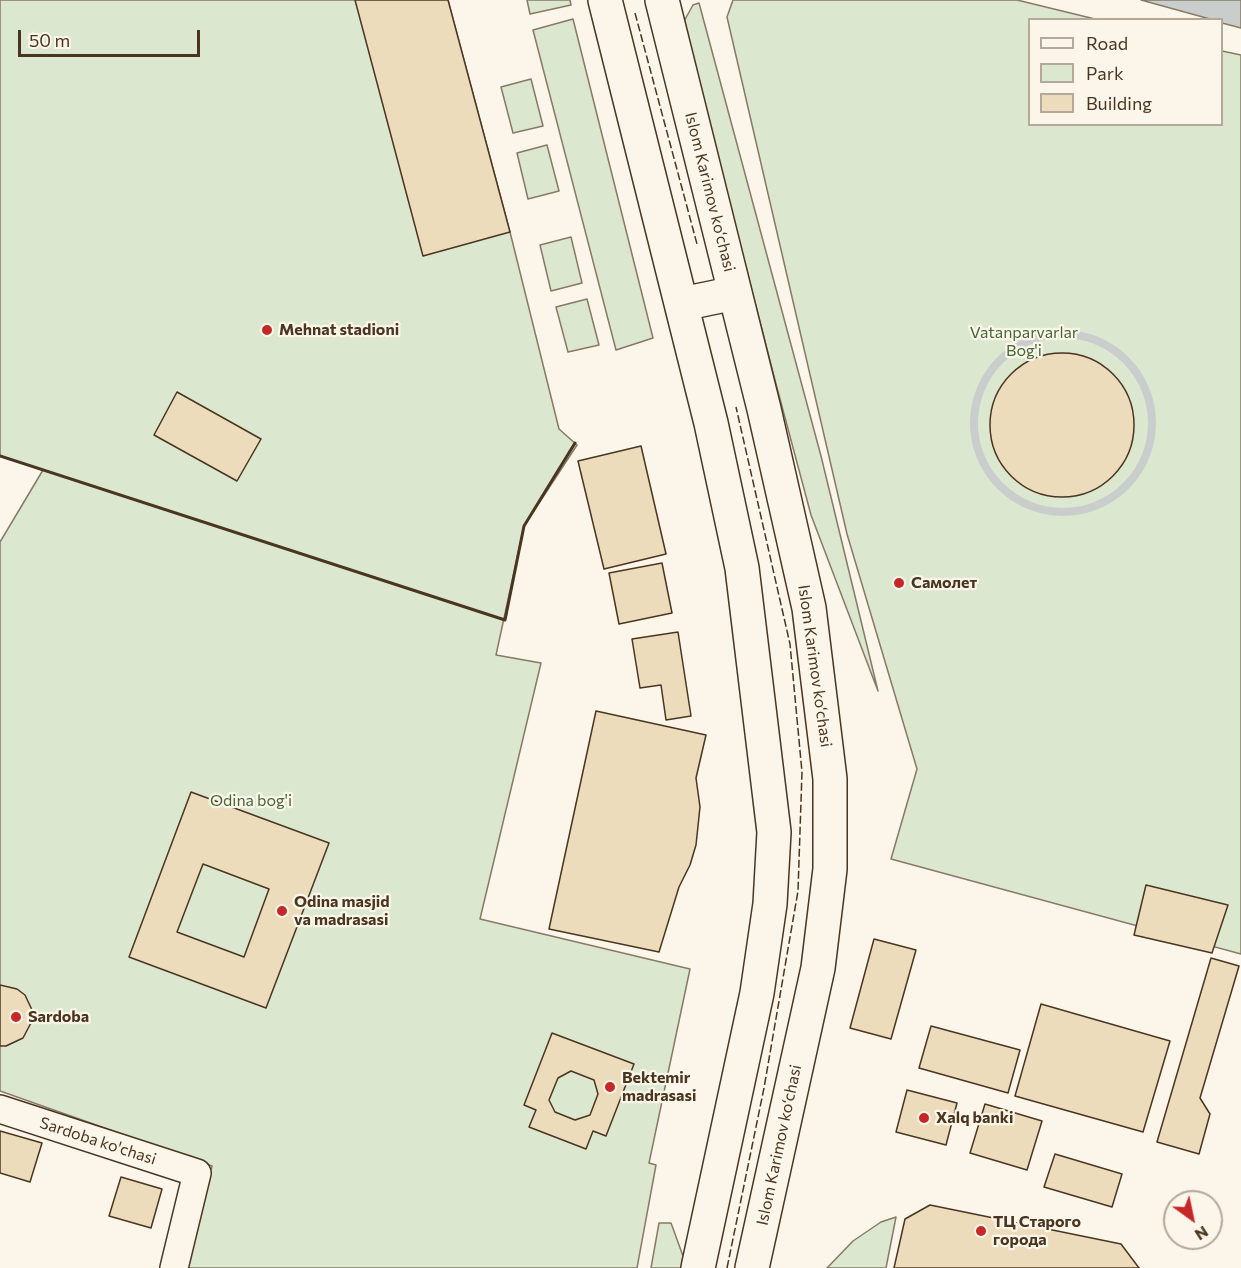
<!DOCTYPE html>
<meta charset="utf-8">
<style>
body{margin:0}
#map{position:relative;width:1241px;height:1268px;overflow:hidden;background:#fbf6e9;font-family:Commissioner,sans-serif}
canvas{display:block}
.legend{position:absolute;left:1028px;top:18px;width:195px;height:108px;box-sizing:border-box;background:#fbf6e9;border:2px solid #b4a999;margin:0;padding:8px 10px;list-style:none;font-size:18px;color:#4a3520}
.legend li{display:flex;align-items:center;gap:12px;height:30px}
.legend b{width:30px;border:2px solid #b4a999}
.north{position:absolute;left:1163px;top:1190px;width:60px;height:60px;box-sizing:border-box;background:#fbf6e9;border:2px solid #b4a999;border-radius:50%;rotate:147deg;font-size:16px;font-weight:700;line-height:24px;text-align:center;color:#4a3520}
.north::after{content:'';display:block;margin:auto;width:21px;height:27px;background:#c62828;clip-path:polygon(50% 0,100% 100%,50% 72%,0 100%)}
.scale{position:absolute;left:18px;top:30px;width:182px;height:27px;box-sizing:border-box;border:3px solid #4a3520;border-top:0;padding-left:8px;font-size:18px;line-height:21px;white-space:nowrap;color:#4a3520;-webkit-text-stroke:4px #fbf6e9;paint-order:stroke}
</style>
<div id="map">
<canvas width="1241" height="1268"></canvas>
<ul class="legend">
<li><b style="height:8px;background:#fbf6e9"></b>Road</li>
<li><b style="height:16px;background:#dce7d0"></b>Park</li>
<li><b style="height:16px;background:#ecdcbc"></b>Building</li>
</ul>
<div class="north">N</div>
<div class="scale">50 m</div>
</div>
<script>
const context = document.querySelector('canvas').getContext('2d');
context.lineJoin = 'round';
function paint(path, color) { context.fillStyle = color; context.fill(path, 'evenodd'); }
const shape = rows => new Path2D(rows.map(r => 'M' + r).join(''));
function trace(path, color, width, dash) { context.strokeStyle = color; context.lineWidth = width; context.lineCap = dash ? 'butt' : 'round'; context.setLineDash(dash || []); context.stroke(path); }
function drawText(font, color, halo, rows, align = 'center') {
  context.font = font + ' Commissioner,sans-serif'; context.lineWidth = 4.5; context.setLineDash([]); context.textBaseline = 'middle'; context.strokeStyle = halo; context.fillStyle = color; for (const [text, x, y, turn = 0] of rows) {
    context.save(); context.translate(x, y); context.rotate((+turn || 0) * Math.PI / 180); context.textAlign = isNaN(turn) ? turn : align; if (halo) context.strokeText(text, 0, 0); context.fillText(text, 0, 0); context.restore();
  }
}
const green = shape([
 [0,0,448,0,510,232,559,429,577,445,524,526,496,655,541,663,480,919,690,969,649,1163,656,1165,637,1268,187,1268,212,1166,0,1091,0,542,43,470,0,456,0,0],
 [527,0,570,0,571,5,530,14,527,0],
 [733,0,1017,0,1095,19,1030,20,1030,124,1222,124,1222,51,1241,55,1241,954,891,859,917,769,847,534,727,17,733,0],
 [699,3,821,456,878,691,811,515,776,384,683,23,693,5,699,3],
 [573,19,653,338,616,350,533,30,573,19],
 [531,79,543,126,513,133,501,87,531,79],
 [547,145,559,191,528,199,517,153,547,145],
 [571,237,582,283,551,291,540,245,571,237],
 [587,299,599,345,568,352,556,307,587,299],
 [896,1217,886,1268,827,1268,853,1241,881,1222,896,1217],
 [659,1223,671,1223,683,1256,681,1268,651,1268,659,1223]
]);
const water = shape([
 [1141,0,1241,0,1241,28,1222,23,1222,20,1210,19,1141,0]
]);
const stream = shape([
 '974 423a89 89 0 1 1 178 0a89 89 0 1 1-178 0Z'
]);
const building = shape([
 [355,0,448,0,510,232,423,256,355,0],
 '990 425a72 72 0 1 1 144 0a72 72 0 1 1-144 0Z',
 [177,392,261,439,237,481,154,435,177,392],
 [641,446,666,554,604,569,578,461,641,446],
 [662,563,672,613,619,624,609,573,662,563],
 [678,632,691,716,666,720,661,685,640,688,632,639,678,632],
 [596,711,706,735,696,778,700,807,696,845,690,865,679,887,659,952,549,929,596,711],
 [191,792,329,843,266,1008,129,957,191,792],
 [203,864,269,889,244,957,177,932,203,864],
 [1146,885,1228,905,1212,953,1134,935,1146,885],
 [874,939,916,950,891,1039,850,1028,874,939],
 [1211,958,1239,966,1200,1098,1210,1114,1199,1154,1157,1142,1211,958],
 [0,985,17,989,25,995,33,1012,32,1021,23,1038,6,1046,0,1046,0,985],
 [1041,1004,1170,1041,1143,1132,1015,1096,1041,1004],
 [931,1026,1020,1050,1008,1093,919,1068,931,1026],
 [552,1033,634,1064,606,1136,593,1131,586,1149,529,1127,536,1110,524,1105,552,1033],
 [571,1071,594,1080,598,1094,590,1115,575,1120,555,1112,549,1100,558,1078,571,1071],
 [907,1090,957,1103,946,1145,896,1132,907,1090],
 [985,1104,1042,1121,1027,1170,970,1153,985,1104],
 [0,1131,42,1143,30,1182,0,1173,0,1131],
 [1055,1154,1122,1174,1112,1207,1044,1187,1055,1154],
 [121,1177,162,1189,151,1228,109,1216,121,1177],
 [930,1205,1121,1244,1139,1268,894,1268,905,1219,930,1205]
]);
const minor = shape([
 [0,1109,197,1173,174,1268]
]);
const major = shape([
 [605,0,711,423,742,568,774,832,770,904,757,993,698,1268],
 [662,0,764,409,809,608,830,779,830,869,818,968,752,1268],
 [682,304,735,293]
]);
const fence = shape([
 [635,13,697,244],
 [727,1268,764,1088,798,891,802,772,790,644,736,407]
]);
const wall = shape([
 [0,456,505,620,524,526,575,443]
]);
const markers = [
 [267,330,6,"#c62828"],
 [899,583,6,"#c62828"],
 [282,911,6,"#c62828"],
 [16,1017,6,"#c62828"],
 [610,1087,6,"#c62828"],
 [924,1118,6,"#c62828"],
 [981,1231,6,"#c62828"]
];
const streetNames = [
 ["Islom Karimov ko‘chasi",710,192,76],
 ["Islom Karimov ko‘chasi",815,666,82],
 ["Sardoba ko'chasi",98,1141,18],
 ["Islom Karimov ko‘chasi",779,1145,-78]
];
const poiNames = [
 ["Mehnat stadioni",279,330],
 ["Самолет",911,583],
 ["Odina masjid",294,902],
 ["va madrasasi",294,920],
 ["Sardoba",28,1017],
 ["Bektemir",622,1078],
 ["madrasasi",622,1096],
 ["Xalq banki",936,1118],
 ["ТЦ Старого",993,1222],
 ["города",993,1240]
];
const parkNames = [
 ["Vatanparvarlar",1024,333],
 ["Bog'i",1024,351],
 ["Odina bog'i",251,801]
];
paint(green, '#dce7d0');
trace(green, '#887966', 1.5);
paint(water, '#c9cecd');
trace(water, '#887966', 1.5);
trace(stream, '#c9cecd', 8);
paint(building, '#ecdcbc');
trace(building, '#4a3520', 1.5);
trace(minor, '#4a3520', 30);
trace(major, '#4a3520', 36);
trace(minor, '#fbf6e9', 27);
trace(major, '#fbf6e9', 33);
trace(fence, '#4a3520', 1.5, [8, 3]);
trace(wall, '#4a3520', 3);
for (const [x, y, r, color] of markers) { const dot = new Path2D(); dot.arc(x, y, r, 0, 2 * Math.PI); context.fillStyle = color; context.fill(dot); trace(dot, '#fbf6e9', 2); }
drawText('16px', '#4a3520', '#fbf6e9', streetNames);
drawText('bold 16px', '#4a3520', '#fbf6e9', poiNames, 'left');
drawText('16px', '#436837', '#fbf6e9', parkNames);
</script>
